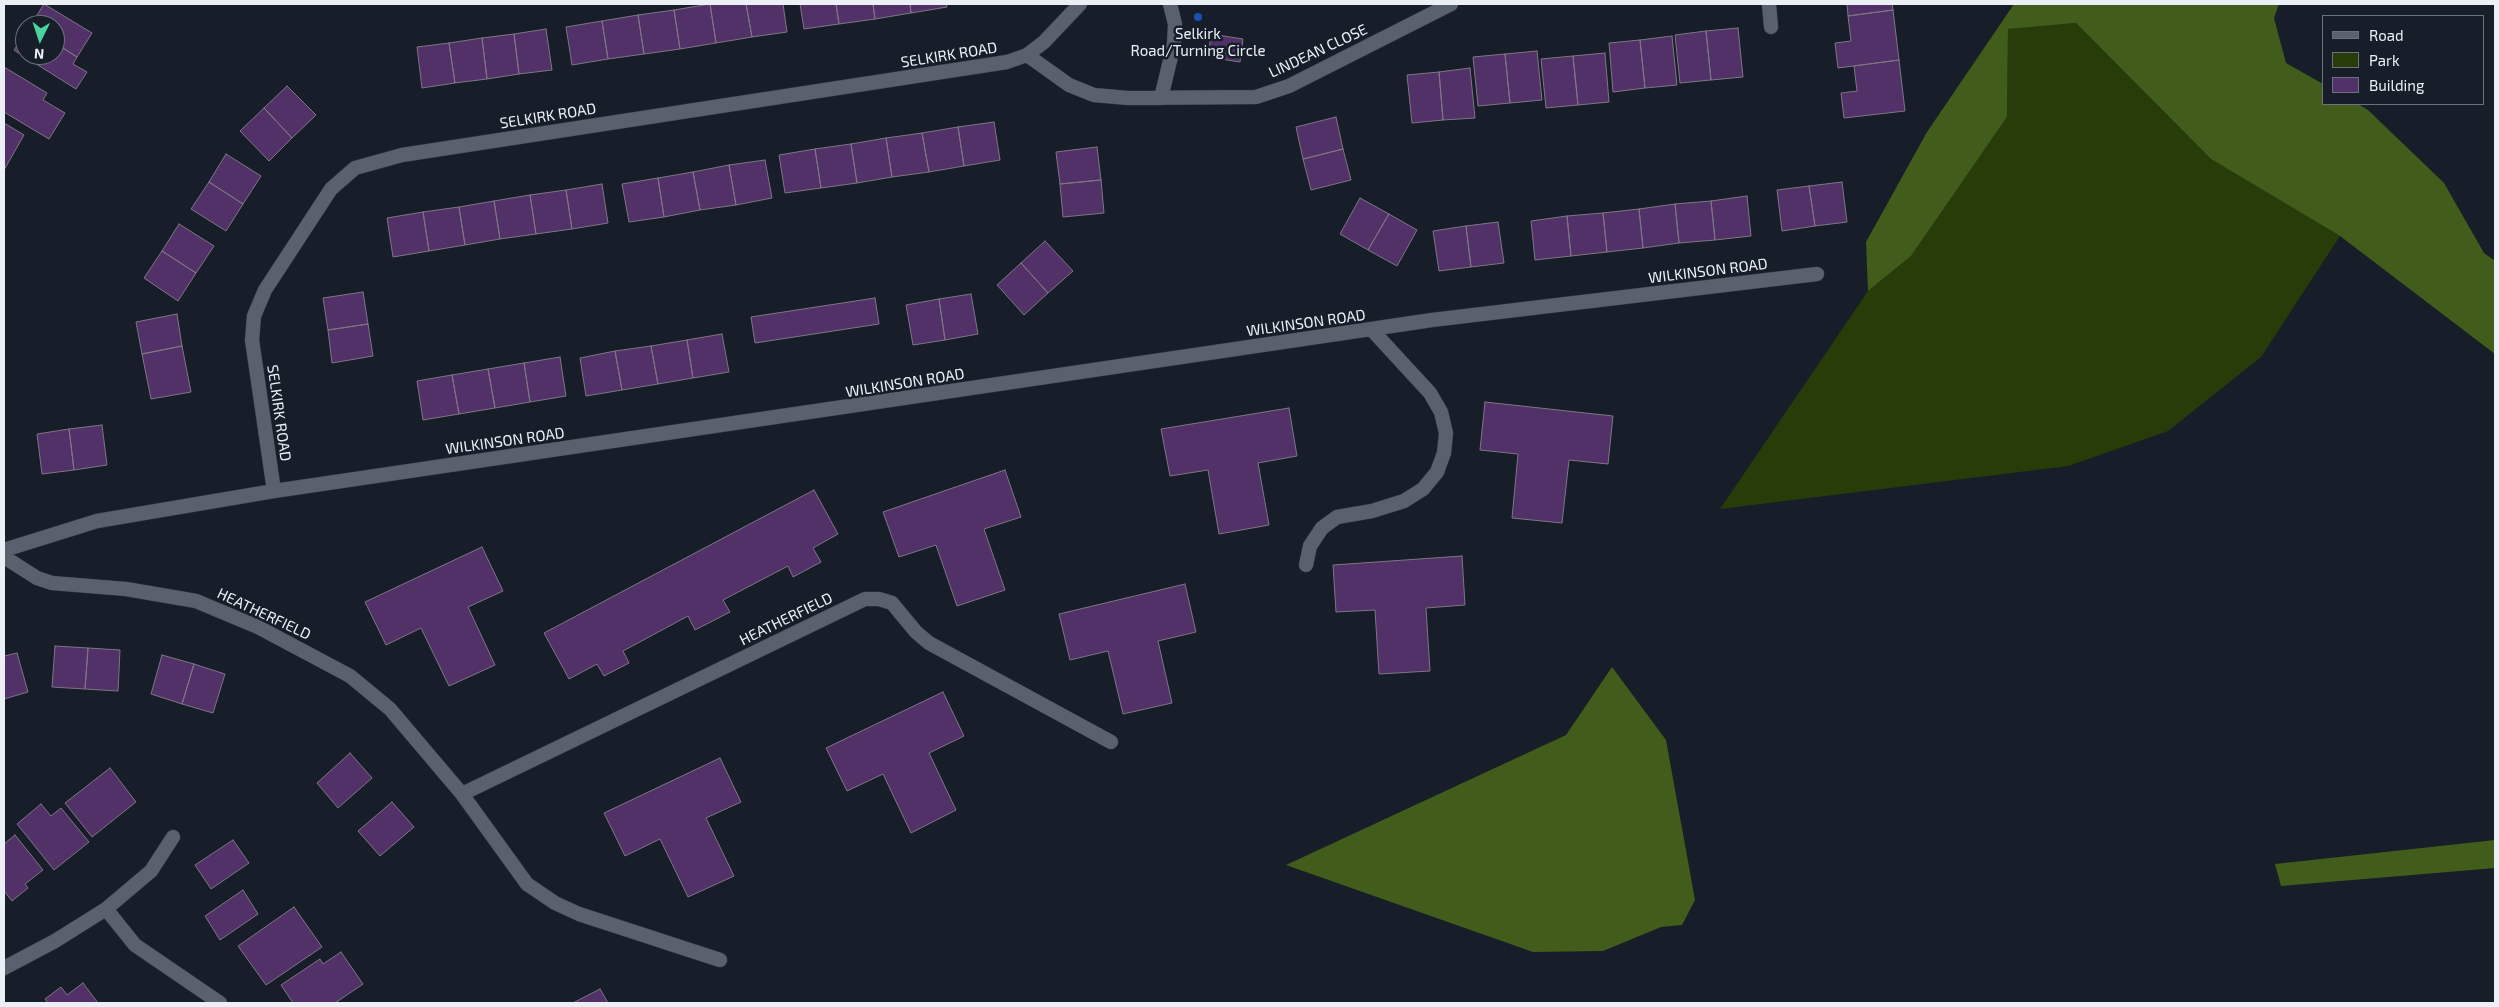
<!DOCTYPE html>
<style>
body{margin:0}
#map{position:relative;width:2499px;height:1007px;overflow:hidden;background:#171e29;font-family:"Exo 2",sans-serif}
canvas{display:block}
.frame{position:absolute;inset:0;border:5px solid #ebf0f7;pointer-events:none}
.legend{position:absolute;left:2322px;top:15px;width:162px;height:90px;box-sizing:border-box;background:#171e29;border:1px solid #6c727b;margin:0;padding:6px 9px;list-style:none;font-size:15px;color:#ebf0f7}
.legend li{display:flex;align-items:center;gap:10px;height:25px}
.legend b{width:25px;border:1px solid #6c727b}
.north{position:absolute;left:15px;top:15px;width:50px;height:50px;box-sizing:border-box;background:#171e29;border:1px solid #6c727b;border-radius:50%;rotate:184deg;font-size:14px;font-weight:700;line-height:20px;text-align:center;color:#ebf0f7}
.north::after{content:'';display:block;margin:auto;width:18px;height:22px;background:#49d49d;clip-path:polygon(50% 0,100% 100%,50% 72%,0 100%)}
</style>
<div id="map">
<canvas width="2499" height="1007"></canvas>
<div class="frame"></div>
<ul class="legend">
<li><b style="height:6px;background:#59616e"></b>Road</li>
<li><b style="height:14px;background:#283c09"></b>Park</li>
<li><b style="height:14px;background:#523168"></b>Building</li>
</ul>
<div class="north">N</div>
</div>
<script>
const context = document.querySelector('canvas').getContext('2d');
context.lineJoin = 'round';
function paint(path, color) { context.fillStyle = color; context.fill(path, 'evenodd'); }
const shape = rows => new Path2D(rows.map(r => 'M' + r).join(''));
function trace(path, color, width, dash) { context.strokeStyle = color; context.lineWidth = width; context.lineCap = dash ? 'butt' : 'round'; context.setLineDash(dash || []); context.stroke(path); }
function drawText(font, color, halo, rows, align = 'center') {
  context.font = font + ' "Exo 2",sans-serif'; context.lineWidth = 5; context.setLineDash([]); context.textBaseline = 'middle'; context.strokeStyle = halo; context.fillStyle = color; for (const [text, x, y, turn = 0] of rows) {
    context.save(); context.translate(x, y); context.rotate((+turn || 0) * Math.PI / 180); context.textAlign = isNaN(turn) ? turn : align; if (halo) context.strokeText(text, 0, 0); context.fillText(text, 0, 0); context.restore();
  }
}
const green = shape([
 [2076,23,2211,159,2340,236,2261,357,2168,431,2068,466,1720,509,1868,291,1911,256,2007,117,2008,29]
]);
const forest = shape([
 [2014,4,2279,4,2274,18,2286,63,2323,84,2323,104,2358,104,2368,110,2444,183,2484,253,2495,261,2495,354,2340,236,2211,159,2076,23,2008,29,2007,117,1911,256,1868,291,1866,242,1927,132],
 [1612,667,1666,740,1695,900,1682,925,1661,927,1603,951,1533,952,1286,865,1566,735],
 [2495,840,2495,868,2281,886,2275,864]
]);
const building = shape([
 [44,4,92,33,77,57,55,43,55,25,31,25,44,4],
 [710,4,746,4,752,37,716,43,710,4],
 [710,4,716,43,680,49,674,10,710,4],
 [746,4,783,4,787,32,752,37,746,4],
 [800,4,836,4,839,24,804,29,800,4],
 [836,4,873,4,875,19,839,24,836,4],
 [873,4,910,4,911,13,875,19,873,4],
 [910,4,946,4,947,7,911,13,910,4],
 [1847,4,1892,4,1893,10,1848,16,1847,4],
 [674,10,680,49,644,54,638,15,674,10],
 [1893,10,1899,60,1838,68,1835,43,1851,41,1848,16,1893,10],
 [638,15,644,54,608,59,602,21,638,15],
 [602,21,608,59,572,65,566,27,602,21],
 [1738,28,1743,77,1711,80,1706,31,1738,28],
 [546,29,552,70,519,74,514,34,546,29],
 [1706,31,1711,80,1680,83,1675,35,1706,31],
 [25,34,25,55,55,55,55,43,77,57,73,64,87,72,76,89,14,50,25,34],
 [514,34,519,74,487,79,482,38,514,34],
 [1211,34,1243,39,1240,62,1208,57,1211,34],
 [1672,36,1677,85,1645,88,1640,40,1672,36],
 [482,38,487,79,455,83,449,43,482,38],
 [1640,40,1645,88,1613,92,1609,43,1640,40],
 [449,43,455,83,422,88,417,47,449,43],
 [1537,51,1542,100,1510,103,1505,54,1537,51],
 [1605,53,1609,102,1578,105,1573,56,1605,53],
 [1505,54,1510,103,1478,106,1473,57,1505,54],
 [1573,56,1578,105,1546,108,1541,59,1573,56],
 [1899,60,1905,111,1844,118,1841,93,1857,91,1854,66,1899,60],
 [4,67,47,93,43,100,65,113,49,139,4,112,4,67],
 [1470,68,1475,118,1443,120,1439,72,1470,68],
 [1439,72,1443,120,1412,123,1407,75,1439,72],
 [287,86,316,115,292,138,264,108,287,86],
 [264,108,292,138,269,161,240,131,264,108],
 [1336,117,1343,149,1303,159,1296,127,1336,117],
 [994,122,1000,160,964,166,958,127,994,122],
 [4,123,24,135,4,170,4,123],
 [958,127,964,166,929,172,922,133,958,127],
 [922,133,929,172,892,177,886,138,922,133],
 [886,138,892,177,857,183,851,144,886,138],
 [851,144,857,183,821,188,815,149,851,144],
 [1097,147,1101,180,1060,184,1056,152,1097,147],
 [815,149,821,188,785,193,779,155,815,149],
 [1343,149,1351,180,1311,190,1303,159,1343,149],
 [226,154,261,176,243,204,209,182,226,154],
 [765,160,772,198,736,205,729,165,765,160],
 [729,165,736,205,700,210,693,172,729,165],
 [693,172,700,210,664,217,658,178,693,172],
 [658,178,664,217,629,222,622,184,658,178],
 [1101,180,1104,213,1063,217,1060,184,1101,180],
 [209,182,243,204,226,231,191,209,209,182],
 [1842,182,1847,222,1815,226,1809,186,1842,182],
 [602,184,608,223,572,229,566,190,602,184],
 [1809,186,1815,226,1782,231,1777,190,1809,186],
 [566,190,572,229,536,234,530,195,566,190],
 [530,195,536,234,500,239,494,201,530,195],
 [1747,196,1751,236,1715,240,1711,201,1747,196],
 [1360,198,1389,214,1368,250,1340,234,1360,198],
 [494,201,500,239,465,245,459,207,494,201],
 [1711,201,1715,240,1679,243,1675,204,1711,201],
 [1675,204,1679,243,1643,248,1639,209,1675,204],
 [459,207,465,245,429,251,423,212,459,207],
 [1639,209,1643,248,1607,252,1603,213,1639,209],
 [423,212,429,251,393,257,387,218,423,212],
 [1603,213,1607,252,1571,256,1567,216,1603,213],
 [1389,214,1417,230,1397,266,1368,250,1389,214],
 [1567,216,1571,256,1535,260,1531,221,1567,216],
 [1498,222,1504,263,1471,267,1466,226,1498,222],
 [179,224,214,246,196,273,162,251,179,224],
 [1466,226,1471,267,1439,271,1433,231,1466,226],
 [1045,241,1073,271,1048,293,1021,263,1045,241],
 [162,251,196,273,178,301,144,278,162,251],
 [1021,263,1048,293,1024,315,997,285,1021,263],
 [363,292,368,324,328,330,323,298,363,292],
 [971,294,978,334,945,340,939,299,971,294],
 [875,298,879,324,755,343,751,317,875,298],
 [939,299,945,340,913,345,906,305,939,299],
 [177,314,182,346,142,354,136,322,177,314],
 [368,324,373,356,332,363,328,330,368,324],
 [722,334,729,372,693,378,687,340,722,334],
 [687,340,693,378,658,384,651,346,687,340],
 [182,346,191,392,151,399,142,354,182,346],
 [651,346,658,384,622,390,615,351,651,346],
 [615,351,622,390,586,396,580,358,615,351],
 [560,357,566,396,530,402,524,363,560,357],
 [524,363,530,402,495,408,488,369,524,363],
 [488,369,495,408,459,414,452,375,488,369],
 [452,375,459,414,423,420,417,381,452,375],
 [1485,402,1613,416,1608,464,1569,460,1562,523,1512,518,1518,454,1480,450,1485,402],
 [1289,408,1297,456,1258,463,1269,525,1219,534,1208,470,1170,476,1161,429,1289,408],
 [102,425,107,465,74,470,69,429,102,425],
 [69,429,74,470,42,474,37,434,69,429],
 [1005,470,1021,517,984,529,1005,590,957,606,936,545,899,557,883,512,1005,470],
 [814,490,838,534,813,548,821,562,793,577,788,566,723,600,730,612,695,630,688,616,623,651,629,663,604,676,597,664,569,679,544,633,814,490],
 [482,547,503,591,468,607,495,665,449,686,421,628,386,645,365,602,482,547],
 [1462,556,1465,605,1426,608,1430,671,1379,674,1375,610,1336,612,1333,565,1462,556],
 [1185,584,1196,632,1158,641,1172,703,1123,714,1108,651,1070,660,1059,614,1185,584],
 [55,646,88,648,85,689,52,687,55,646],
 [88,648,120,650,118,691,85,689,88,648],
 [17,653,28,692,4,699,4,656,17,653],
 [162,655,194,664,182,704,151,694,162,655],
 [194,664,225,674,213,713,182,704,194,664],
 [943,692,964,736,929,753,956,810,911,833,883,774,847,791,826,748,943,692],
 [350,753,372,778,338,808,317,783,350,753],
 [720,758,741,802,706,818,734,876,688,897,660,839,625,856,604,813,720,758],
 [110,768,136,802,92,837,65,803,110,768],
 [392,802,414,827,380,856,358,831,392,802],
 [41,804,51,816,61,808,89,842,54,870,17,824,41,804],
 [15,835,43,870,25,884,28,888,12,901,4,891,4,844,15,835],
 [233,840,249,863,211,889,195,865,233,840],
 [243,890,258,914,220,940,205,916,243,890],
 [294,907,322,947,266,985,238,946,294,907],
 [341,952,363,984,335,1003,293,1003,281,985,320,959,323,964,341,952],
 [83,983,98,1003,48,1003,45,999,61,987,67,995,83,983],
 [600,989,608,1003,573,1003,600,989]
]);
const minor = shape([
 [1769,4,1771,27],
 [1027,55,1069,85,1094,95,1128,98,1256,97,1289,86,1451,4],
 [1161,98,1174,44,1175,24,1170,4],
 [274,491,252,340,254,316,265,290,331,189,355,168,402,155,1007,62,1027,55,1044,42,1080,4],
 [4,550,97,521,274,491,1432,320,1817,274],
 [4,557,37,578,52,583,126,589,196,601,258,627,350,676,390,709,462,794,527,884,555,903,579,914,720,960],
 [1306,565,1310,546,1322,528,1337,517,1372,511,1404,501,1423,489,1437,472,1444,453,1446,433,1441,412,1430,393,1372,330],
 [462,794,865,599,879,599,892,603,916,632,929,643,1111,742],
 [106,909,135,945,220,1003],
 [4,968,55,941,106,909,151,871,173,837]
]);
const markers = [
 [1198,17,5,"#1a4fb4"]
];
const poiNames = [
 ["Selkirk",1198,34],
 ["Road/Turning Circle",1198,51]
];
const streetNames = [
 ["LINDEAN CLOSE",1318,51,-25],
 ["SELKIRK ROAD",949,55,-9],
 ["SELKIRK ROAD",548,116,-9],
 ["WILKINSON ROAD",1708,271,-7],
 ["WILKINSON ROAD",1306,323,-8],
 ["WILKINSON ROAD",905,383,-9],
 ["SELKIRK ROAD",279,413,82],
 ["WILKINSON ROAD",505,441,-8],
 ["HEATHERFIELD",264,614,25],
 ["HEATHERFIELD",786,619,-26]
];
paint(green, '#283c09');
paint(forest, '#425c1b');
paint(building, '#523168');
trace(building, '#7e7684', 1);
trace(minor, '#373b44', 15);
trace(minor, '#59616e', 14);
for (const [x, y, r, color] of markers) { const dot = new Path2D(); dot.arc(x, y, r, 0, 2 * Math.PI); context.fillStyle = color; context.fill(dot); trace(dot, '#171e29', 2); }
drawText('15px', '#ebf0f7', '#171e29', poiNames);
drawText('15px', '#ebf0f7', '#171e29', streetNames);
</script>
